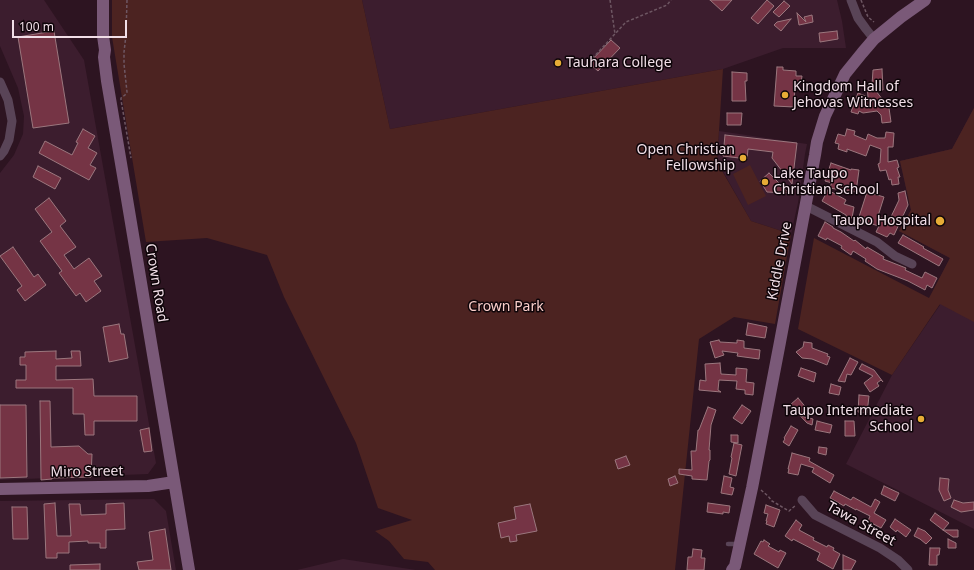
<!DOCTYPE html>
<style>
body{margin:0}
#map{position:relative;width:974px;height:570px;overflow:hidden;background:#2d1421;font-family:"Noto Sans",sans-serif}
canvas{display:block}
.scale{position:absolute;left:12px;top:20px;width:115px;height:18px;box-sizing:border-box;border:2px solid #f1dee7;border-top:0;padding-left:5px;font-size:12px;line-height:14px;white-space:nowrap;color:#f1dee7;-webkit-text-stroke:3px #0e0509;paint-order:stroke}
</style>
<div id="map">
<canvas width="974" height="570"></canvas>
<div class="scale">100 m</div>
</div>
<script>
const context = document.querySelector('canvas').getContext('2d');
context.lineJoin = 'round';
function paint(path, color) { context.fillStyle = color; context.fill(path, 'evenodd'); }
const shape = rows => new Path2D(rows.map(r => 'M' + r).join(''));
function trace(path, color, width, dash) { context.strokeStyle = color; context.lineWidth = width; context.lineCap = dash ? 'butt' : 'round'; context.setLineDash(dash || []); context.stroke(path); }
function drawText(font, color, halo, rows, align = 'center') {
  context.font = font + ' "Noto Sans",sans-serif'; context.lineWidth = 3; context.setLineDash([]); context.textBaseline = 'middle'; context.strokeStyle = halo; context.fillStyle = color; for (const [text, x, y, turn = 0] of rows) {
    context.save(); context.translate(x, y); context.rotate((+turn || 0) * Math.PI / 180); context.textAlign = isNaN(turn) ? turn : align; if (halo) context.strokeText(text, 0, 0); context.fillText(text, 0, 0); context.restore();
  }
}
const built = shape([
 [0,0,44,0,84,60,156,463,148,474,0,480,0,173,14,155,23,134,24,116,18,88,0,46],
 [362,0,837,0,842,21,846,48,783,48,723,69,390,129],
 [974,108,974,529,846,464,892,375,940,305,929,299,950,258,899,231,911,210,900,161,952,149],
 [719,131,807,144,805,154,798,203,791,234,751,221,717,161],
 [154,499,166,511,176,570,0,570,0,501],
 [343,559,416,570,297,570]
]);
const green = shape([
 [112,0,362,0,390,129,723,69,717,162,751,221,791,234,775,324,734,317,699,339,675,570,435,570,428,562,404,559,389,541,375,531,412,520,378,508,356,443,284,297,267,255,207,238,146,242,112,37],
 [974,108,974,322,940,304,892,375,798,329,814,238,929,298,950,258,899,231,911,210,900,161,952,149],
 [750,165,766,196,748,205,733,174]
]);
const building = shape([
 [710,0,732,0,722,11,710,0],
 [767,0,774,6,758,24,751,18,767,0],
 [784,1,790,6,779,17,773,12,784,1],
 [797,13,806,22,804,17,812,15,813,22,799,25,797,13],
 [791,19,781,31,774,25,777,22,791,19],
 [54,31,69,123,33,128,18,37,54,31],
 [837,31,838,39,820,42,819,33,837,31],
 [611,40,620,48,598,71,589,63,611,40],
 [777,67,783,67,783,70,796,71,796,76,802,76,801,83,795,83,794,107,774,106,777,67],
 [882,69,883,90,876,91,889,108,891,122,882,123,881,115,877,111,863,113,859,111,858,114,851,112,858,93,868,97,867,85,872,85,873,70,882,69],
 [732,72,747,73,747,81,745,81,746,101,732,101,732,72],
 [727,113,742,113,741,125,727,125,727,113],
 [83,129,95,136,88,148,97,153,90,165,96,168,89,180,39,153,45,141,72,155,78,143,76,142,83,129],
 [847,129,855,131,854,135,866,140,868,134,877,138,885,138,886,132,894,133,893,147,888,147,888,162,897,160,899,167,897,168,900,177,898,177,899,184,892,185,891,179,889,180,886,170,880,171,878,164,880,163,881,149,870,145,866,156,847,149,847,152,838,149,839,144,835,143,838,134,845,136,847,129],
 [725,135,797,143,792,184,772,158,773,152,748,149,747,159,723,156,725,135],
 [831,163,851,170,851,169,859,170,856,192,829,188,832,183,825,181,831,163],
 [38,166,61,178,55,189,33,177,38,166],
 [769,173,789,193,767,192,760,181,769,173],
 [828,190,846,200,844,204,854,207,852,218,846,216,846,215,822,201,828,190],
 [905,191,908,205,894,235,890,233,887,237,876,232,879,226,858,220,867,192,884,197,878,216,889,221,899,200,898,193,905,191],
 [49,198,66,221,60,226,76,247,64,255,74,269,89,258,102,276,94,281,101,291,86,302,80,293,76,296,59,273,62,271,40,241,52,232,35,209,49,198],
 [825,222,833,227,833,228,841,232,854,241,855,240,866,249,867,247,884,257,883,259,906,268,905,270,922,278,925,272,937,278,932,288,927,285,925,290,908,281,877,269,865,261,866,259,853,251,851,255,841,248,842,246,827,238,826,240,818,236,825,222],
 [903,235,924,247,923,248,943,259,939,266,898,243,903,235],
 [13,247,34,277,38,274,46,285,25,301,17,290,22,286,0,256,13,247],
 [748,323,767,327,765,338,746,335,748,323],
 [119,324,121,334,124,334,128,358,109,362,103,327,119,324],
 [719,340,720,342,737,343,737,340,744,341,744,348,760,350,759,359,737,356,738,353,722,351,724,355,715,358,710,342,719,340],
 [804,342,812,343,812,348,828,354,827,356,830,357,827,365,812,359,802,358,796,352,803,347,804,342],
 [56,351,56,359,72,358,71,351,80,351,81,366,56,366,56,380,93,379,94,396,137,396,137,421,94,421,94,435,85,435,84,414,73,414,73,388,16,388,16,380,26,380,26,365,20,365,20,357,25,357,25,352,56,351],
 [850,358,858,362,851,375,847,374,845,382,838,381,850,358],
 [720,363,721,374,736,375,736,368,747,369,746,382,754,383,753,395,745,394,745,390,736,389,737,381,719,380,718,390,721,392,699,390,700,380,706,381,705,364,720,363],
 [862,364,874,370,883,382,881,380,877,383,879,386,870,392,864,383,873,376,859,369,862,364],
 [801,368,816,373,814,382,798,376,801,368],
 [831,384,841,387,839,395,829,393,831,384],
 [859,395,869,396,867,413,858,412,859,395],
 [798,398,808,410,801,416,813,419,812,425,807,423,790,405,798,398],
 [40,401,50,401,51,447,79,446,88,454,92,454,91,477,52,478,52,479,41,480,40,401],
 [0,405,26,405,27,477,0,478,0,405],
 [742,405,751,411,742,424,733,418,742,405],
 [708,407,716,410,711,425,709,450,710,450,710,460,709,461,707,480,692,479,692,476,679,474,679,469,692,470,691,451,696,451,698,430,699,430,708,407],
 [817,421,832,425,830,433,815,430,817,421],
 [845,421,854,421,855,436,845,436,845,421],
 [791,426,798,430,789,446,783,442,785,439,784,438,791,426],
 [149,428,152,451,144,452,140,430,149,428],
 [731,435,738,435,738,443,731,442,731,435],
 [734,443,742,445,736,476,729,474,732,458,731,457,734,443],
 [819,447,827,448,826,455,818,453,819,447],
 [792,453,810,458,809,461,834,475,830,483,812,472,814,468,801,464,798,475,788,473,789,469,788,469,792,453],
 [626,456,630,465,618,469,615,460,626,456],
 [675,476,678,483,670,486,668,479,675,476],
 [724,476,732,478,730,487,734,488,732,495,721,493,724,476],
 [940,478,949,479,948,490,951,498,944,501,939,490,940,478],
 [884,486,899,493,895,501,881,494,884,486],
 [834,491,851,500,853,497,871,507,875,499,880,502,874,513,886,520,881,528,868,521,870,516,856,509,856,510,845,504,844,506,830,498,834,491],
 [954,500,963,503,974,502,974,510,961,512,951,507,954,500],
 [55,503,57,536,71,536,69,504,80,504,81,515,106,514,106,504,124,503,125,529,106,530,106,548,100,548,100,543,88,543,88,541,69,542,69,553,57,553,57,558,46,558,44,504,55,503],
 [708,503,730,506,729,513,723,512,723,514,707,512,708,503],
 [530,504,537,531,516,535,517,541,510,542,509,536,501,538,498,523,516,519,514,507,530,504],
 [766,505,780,510,774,527,766,524,767,521,766,521,768,514,764,513,766,505],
 [12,507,27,507,28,539,13,539,12,507],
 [935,513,949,523,943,530,930,520,935,513],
 [895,519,911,530,906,537,897,530,896,532,890,527,895,519],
 [796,520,802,525,799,530,814,538,813,540,827,547,828,545,834,548,833,550,840,554,833,569,817,560,820,553,793,539,792,541,785,536,796,520],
 [918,528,925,531,932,538,926,544,920,539,914,536,918,528],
 [165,529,171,570,139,570,137,562,153,560,149,532,165,529],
 [943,530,958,530,958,537,953,537,943,530],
 [948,539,956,543,956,548,948,548,948,539],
 [764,540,770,544,768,546,779,552,780,550,786,553,778,568,754,554,761,541,763,542,764,540],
 [930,548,940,548,939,555,937,555,937,565,929,565,930,548],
 [693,549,702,550,701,558,705,558,704,570,687,570,688,557,692,557,693,549],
 [843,555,856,561,851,570,843,570,843,555],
 [100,564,100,570,70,570,70,565,100,564]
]);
const path = shape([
 [127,0,126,35,124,52,124,64,127,92,125,95,121,98,121,100,131,158],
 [610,0,615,34],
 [861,0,868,17,874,22],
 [589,62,626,22,667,5,671,0],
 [761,490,768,496,772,501,789,511,796,505]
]);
const lane = shape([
 [728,544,739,544]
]);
const street = shape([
 [851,0,858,18,866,29,874,39],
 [0,82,8,100,12,121,9,140,4,151,0,156],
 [806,206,877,242,895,256,912,264],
 [802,500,815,515,880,548,898,560,908,570]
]);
const secondary = shape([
 [103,0,103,36,105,50,104,57,107,81,125,187,189,570],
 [0,489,148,486,174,482],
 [732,570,735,566,752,488,780,342,815,155,817,142,825,116,845,74,862,53,874,39,890,26,901,17,925,0]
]);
const markers = [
 [558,63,4,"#e7ac36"],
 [785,95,4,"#e7ac36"],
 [743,158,4,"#e7ac36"],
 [765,182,4,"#e7ac36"],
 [940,221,5,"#e7ac36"],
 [921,419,4,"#e7ac36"]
];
const poiNames = [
 ["Tauhara College",566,63],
 ["Kingdom Hall of",793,87],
 ["Jehovas Witnesses",793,103],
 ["Open Christian",735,150,"right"],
 ["Fellowship",735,166,"right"],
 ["Lake Taupo",773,174],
 ["Christian School",773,190],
 ["Taupo Hospital",931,221,"right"],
 ["Taupo Intermediate",913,411,"right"],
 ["School",913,427,"right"]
];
const streetNames = [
 ["Kiddle Drive",780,261,-79],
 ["Crown Road",156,283,81],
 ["Miro Street",87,472,-1],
 ["Tawa Street",861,524,29]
];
const parkNames = [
 ["Crown Park",506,307]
];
paint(built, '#3c1d2e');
paint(green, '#4c2321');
paint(building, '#753445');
trace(building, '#9b777e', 1);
trace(path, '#6e5763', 1.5, [3, 2]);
trace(lane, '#594457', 4.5);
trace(street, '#594457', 9);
trace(secondary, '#7a5978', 12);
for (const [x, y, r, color] of markers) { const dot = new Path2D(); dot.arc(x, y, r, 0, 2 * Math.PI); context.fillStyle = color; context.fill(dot); trace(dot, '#0e0509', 1.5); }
drawText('14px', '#f1dee7', '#0e0509', poiNames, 'left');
drawText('14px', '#f1dee7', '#0e0509', streetNames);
drawText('14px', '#faceca', '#0e0509', parkNames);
</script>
